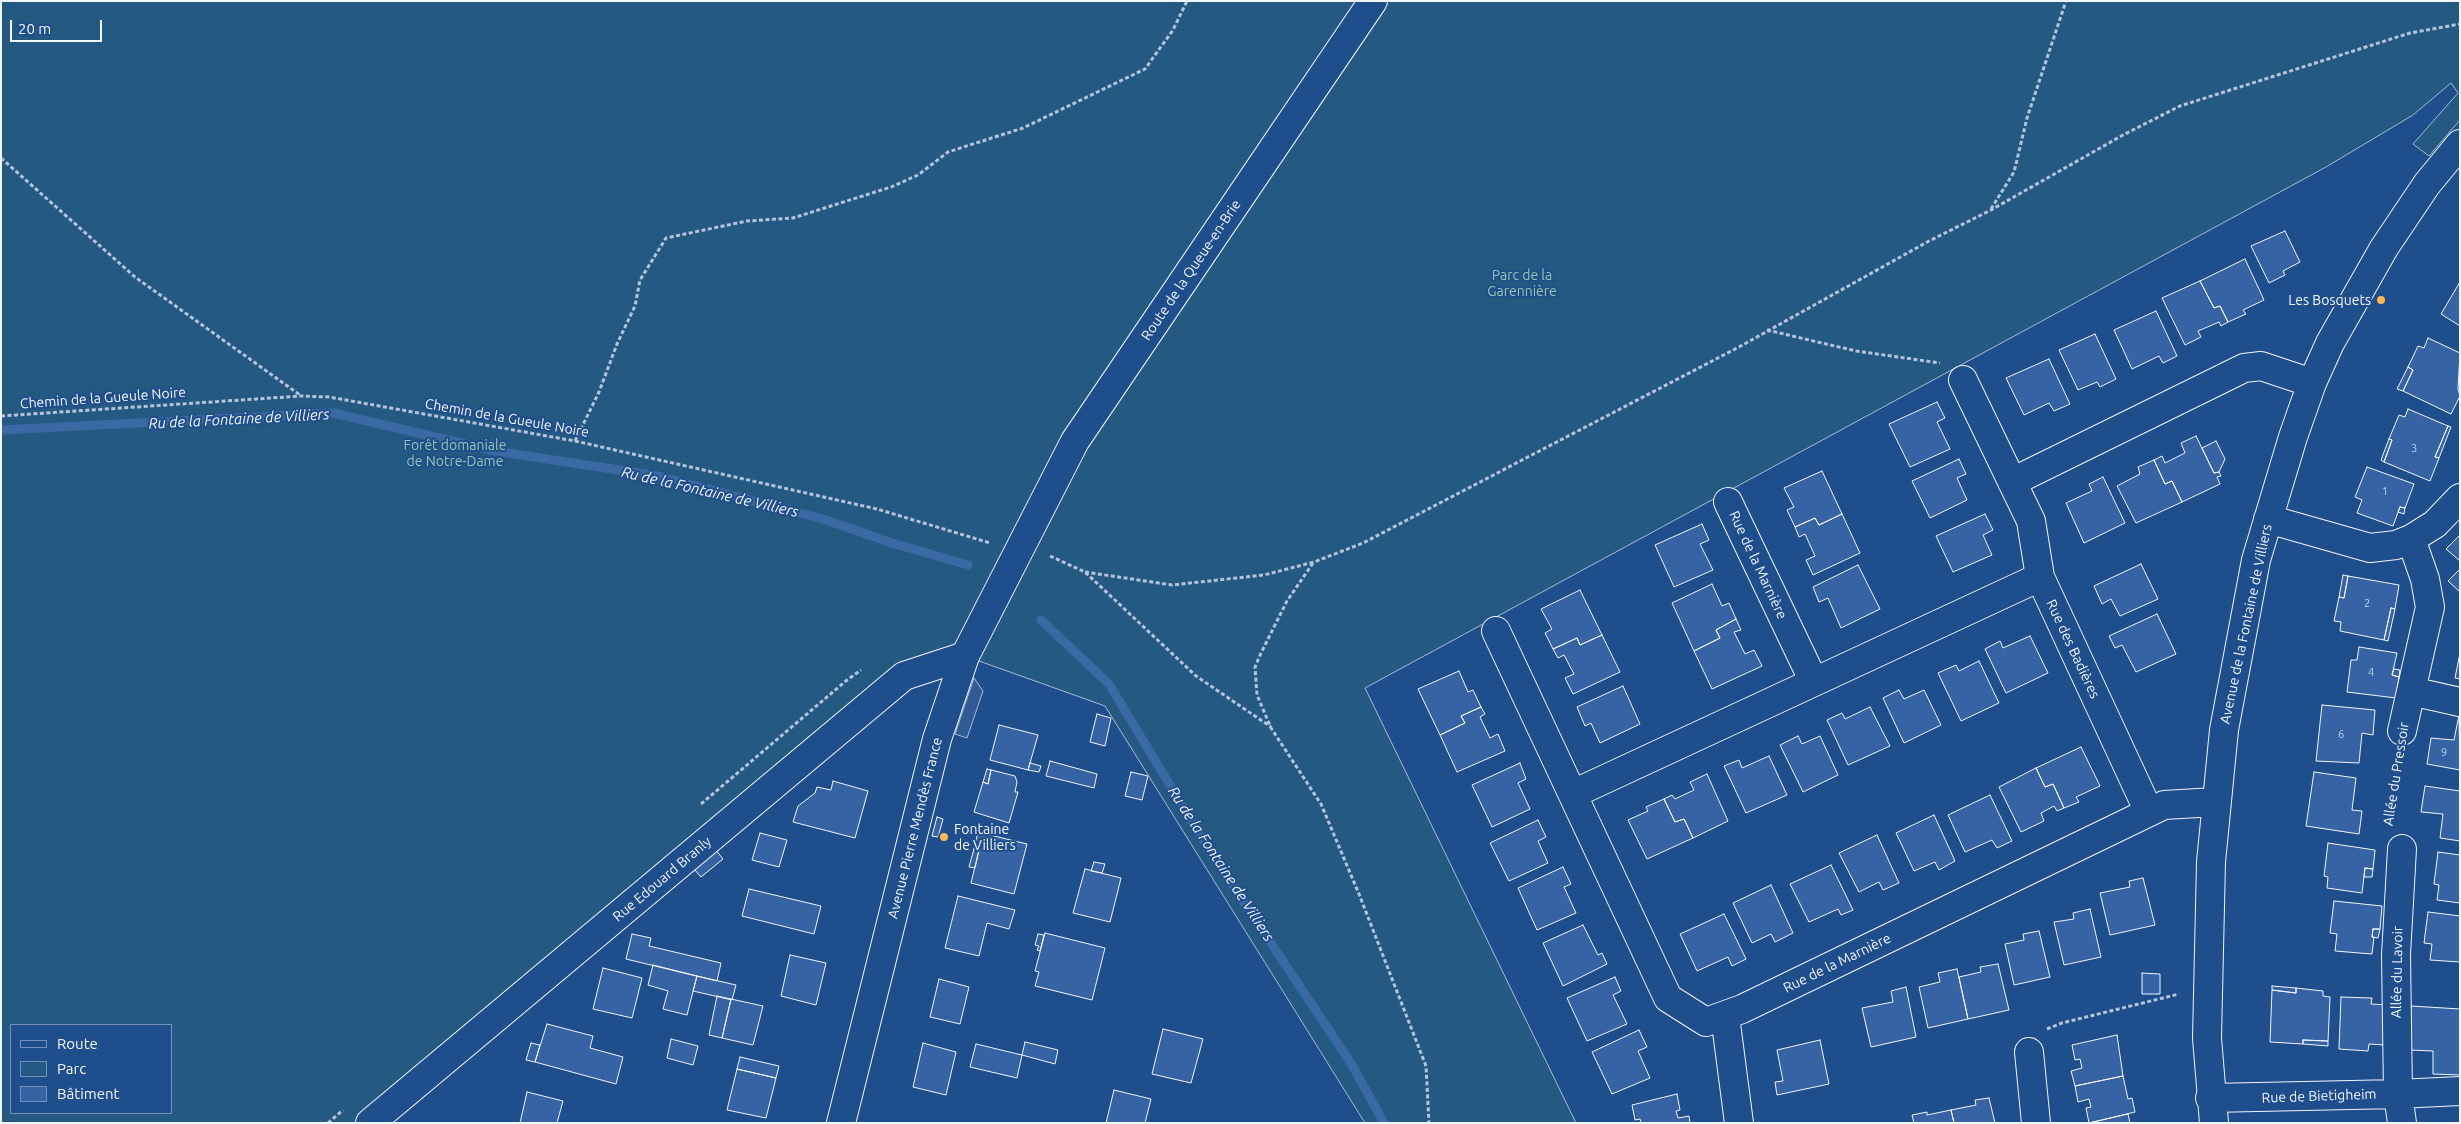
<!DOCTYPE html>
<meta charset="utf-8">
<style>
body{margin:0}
#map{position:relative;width:2461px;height:1124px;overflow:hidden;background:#1f4e8c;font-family:Ubuntu,sans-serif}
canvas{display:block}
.frame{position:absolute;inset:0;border:2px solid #f2f6ff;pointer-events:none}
.legend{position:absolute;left:10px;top:1024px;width:162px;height:90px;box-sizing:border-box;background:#1f4e8c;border:1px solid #7391ba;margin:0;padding:6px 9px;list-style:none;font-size:15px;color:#f2f6ff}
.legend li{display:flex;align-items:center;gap:10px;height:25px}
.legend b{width:25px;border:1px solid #7391ba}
.scale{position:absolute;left:10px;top:20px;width:92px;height:22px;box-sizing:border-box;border:2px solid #f2f6ff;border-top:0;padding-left:6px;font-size:15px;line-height:18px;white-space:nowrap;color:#f2f6ff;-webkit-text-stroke:4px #1f4e8c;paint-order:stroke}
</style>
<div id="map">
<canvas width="2461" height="1124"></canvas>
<div class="frame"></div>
<ul class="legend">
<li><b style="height:6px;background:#1f4e8c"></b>Route</li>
<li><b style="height:14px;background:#245a82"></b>Parc</li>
<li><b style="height:14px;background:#3563a3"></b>Bâtiment</li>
</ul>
<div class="scale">20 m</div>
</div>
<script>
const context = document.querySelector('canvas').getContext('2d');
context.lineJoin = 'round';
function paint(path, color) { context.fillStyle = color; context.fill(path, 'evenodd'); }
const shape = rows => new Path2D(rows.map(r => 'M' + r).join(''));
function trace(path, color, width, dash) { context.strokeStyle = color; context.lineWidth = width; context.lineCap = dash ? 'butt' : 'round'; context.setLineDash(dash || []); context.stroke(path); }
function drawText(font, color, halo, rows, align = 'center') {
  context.font = font + ' Ubuntu,sans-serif'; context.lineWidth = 4; context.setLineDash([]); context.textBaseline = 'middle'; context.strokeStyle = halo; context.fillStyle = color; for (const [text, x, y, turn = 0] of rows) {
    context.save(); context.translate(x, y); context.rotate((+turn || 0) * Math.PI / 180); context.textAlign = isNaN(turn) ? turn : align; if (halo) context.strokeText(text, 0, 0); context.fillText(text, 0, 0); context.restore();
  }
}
const green = shape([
 [1,1,2460,1,2460,120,2429,156,2413,144,2458,93,2451,83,2413,115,2326,167,1365,688,1576,1123,1365,1123,1105,706,965,656,903,669,356,1123,1,1123,1,1],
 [11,1025,171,1025,171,1113,11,1113,11,1025]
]);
const parking = shape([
 [974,678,983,691,967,738,955,734,974,678]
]);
const stream = shape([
 [1,430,333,413,495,451,658,476,823,519,892,543,968,565],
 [1041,620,1109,684,1209,850,1352,1065,1384,1123]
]);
const building = shape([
 [2285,231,2300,262,2283,271,2285,275,2269,283,2251,246,2285,231],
 [2245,259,2264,300,2243,310,2246,314,2228,322,2220,306,2214,308,2200,281,2245,259],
 [2200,281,2214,308,2220,306,2228,322,2221,326,2219,322,2198,331,2201,337,2185,345,2162,298,2200,281],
 [2460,282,2460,326,2441,314,2460,282],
 [2156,311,2177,356,2163,363,2159,356,2132,369,2114,330,2156,311],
 [2095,334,2116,379,2100,387,2097,382,2078,390,2059,350,2095,334],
 [2428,338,2460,353,2458,389,2460,396,2451,414,2403,391,2413,370,2408,367,2418,346,2424,348,2428,338],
 [2049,359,2070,404,2054,411,2049,403,2024,415,2006,378,2049,359],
 [2408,367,2413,370,2403,391,2397,389,2408,367],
 [1937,402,1945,418,1937,422,1950,449,1910,467,1889,424,1937,402],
 [2408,409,2448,426,2435,457,2439,458,2430,481,2384,462,2392,440,2389,439,2399,415,2405,417,2408,409],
 [2448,426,2451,427,2439,458,2435,457,2448,426],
 [2196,436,2214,473,2219,472,2221,476,2217,477,2220,484,2182,502,2172,481,2165,484,2154,460,2162,456,2165,463,2185,453,2181,443,2196,436],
 [2389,439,2392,440,2384,462,2381,460,2389,439],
 [2216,441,2225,459,2219,472,2214,473,2202,448,2216,441],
 [1959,459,1966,474,1957,478,1967,500,1930,518,1912,481,1959,459],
 [2154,460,2165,484,2172,481,2182,502,2136,523,2117,486,2140,474,2138,467,2154,460],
 [2367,467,2414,484,2405,508,2400,507,2393,526,2357,513,2362,500,2355,497,2367,467],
 [1822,471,1842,514,1819,525,1815,518,1795,527,1787,510,1794,507,1784,488,1822,471],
 [2103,477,2125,523,2084,543,2066,503,2092,491,2089,484,2103,477],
 [2400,507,2405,508,2404,514,2398,512,2400,507],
 [1842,514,1860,553,1813,575,1806,560,1815,556,1805,534,1799,537,1795,527,1815,518,1819,525,1842,514],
 [1985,514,1993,530,1983,535,1992,555,1953,572,1936,536,1985,514],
 [1702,524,1709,540,1700,544,1713,570,1674,587,1655,545,1702,524],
 [2460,535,2460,561,2446,549,2460,535],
 [2141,564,2158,599,2120,616,2111,599,2102,604,2094,586,2141,564],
 [1858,565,1880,609,1841,628,1828,598,1819,602,1813,587,1858,565],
 [2460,569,2460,592,2448,581,2460,569],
 [2343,575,2348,576,2344,598,2339,597,2343,575],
 [2348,576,2399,585,2395,609,2391,608,2384,640,2340,631,2341,622,2334,621,2339,597,2344,598,2348,576],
 [1712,584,1722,606,1729,603,1736,619,1716,630,1720,638,1694,651,1672,603,1712,584],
 [1580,590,1602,635,1580,645,1577,638,1553,649,1545,633,1552,629,1541,609,1580,590],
 [2391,608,2395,609,2388,641,2384,640,2391,608],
 [2157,614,2176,654,2136,672,2122,645,2115,648,2109,636,2157,614],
 [1736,619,1741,630,1734,632,1745,654,1754,650,1762,666,1712,689,1694,651,1720,638,1716,630,1736,619],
 [1602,635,1620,672,1573,694,1565,678,1574,674,1564,655,1558,658,1553,649,1577,638,1580,645,1602,635],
 [2030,636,2048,673,2006,693,1985,649,2000,641,2003,648,2030,636],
 [2359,647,2397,653,2392,675,2399,677,2396,698,2347,692,2351,660,2357,660,2359,647],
 [2460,653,2460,679,2455,678,2460,653],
 [1979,661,1999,703,1961,721,1938,673,1956,665,1959,671,1979,661],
 [2394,669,2400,670,2399,677,2392,675,2394,669],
 [1459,671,1468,692,1473,690,1481,707,1461,716,1465,723,1440,735,1418,689,1459,671],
 [1623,686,1640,724,1600,743,1591,723,1585,726,1577,707,1623,686],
 [1899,690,1904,699,1924,690,1941,725,1904,743,1883,698,1899,690],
 [2322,705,2375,710,2373,735,2362,733,2359,763,2316,761,2322,705],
 [1481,707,1485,714,1480,717,1490,738,1498,734,1505,751,1457,772,1440,735,1465,723,1461,716,1481,707],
 [1870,707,1890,746,1848,765,1827,720,1842,713,1845,719,1870,707],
 [1097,714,1111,718,1105,746,1090,742,1097,714],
 [2459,715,2460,770,2427,764,2431,738,2454,740,2459,715],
 [999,725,1038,735,1028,770,990,760,999,725],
 [1798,736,1802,744,1820,736,1838,775,1803,792,1780,745,1798,736],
 [2081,747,2100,786,2076,797,2079,802,2064,808,2053,784,2045,787,2036,768,2081,747],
 [1769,756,1787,795,1746,813,1724,766,1739,760,1742,768,1769,756],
 [1050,761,1097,774,1094,788,1046,776,1050,761],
 [1030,763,1041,766,1039,772,1028,770,1030,763],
 [1520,763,1526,779,1518,783,1530,809,1492,827,1472,785,1520,763],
 [2036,768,2045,787,2053,784,2064,808,2057,811,2054,806,2041,813,2044,821,2021,832,1999,787,2036,768],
 [987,769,991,770,988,784,983,782,987,769],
 [991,770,1015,776,1017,782,1015,792,1018,792,1009,823,974,812,983,782,988,784,991,770],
 [1131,772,1148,776,1142,800,1125,796,1131,772],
 [2314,772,2356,778,2352,810,2362,811,2359,834,2306,826,2314,772],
 [1707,774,1728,821,1693,838,1684,819,1675,822,1664,799,1672,795,1675,799,1694,790,1690,782,1707,774],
 [833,781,868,791,855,838,793,822,798,806,815,793,817,787,831,790,833,781],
 [2425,786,2460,791,2460,841,2440,838,2443,814,2421,812,2425,786],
 [1990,795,2012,841,1997,848,1992,840,1965,852,1948,815,1990,795],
 [1664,799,1675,822,1684,819,1693,838,1647,859,1628,820,1648,811,1646,807,1664,799],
 [1934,815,1955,861,1939,870,1935,862,1914,871,1896,833,1934,815],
 [937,817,943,819,938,837,932,836,937,817],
 [1538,820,1546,837,1538,841,1548,863,1509,881,1490,843,1538,820],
 [978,832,1027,844,1014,894,971,883,979,850,974,849,978,832],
 [760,833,787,840,779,867,752,860,760,833],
 [1877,835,1899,883,1883,890,1879,882,1859,892,1839,853,1877,835],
 [2328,843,2375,850,2373,869,2365,868,2362,893,2327,888,2328,877,2324,876,2328,843],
 [715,849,723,859,701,877,693,868,715,849],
 [974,849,979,850,975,868,969,867,974,849],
 [2438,852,2460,855,2460,903,2437,900,2439,885,2434,884,2438,852],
 [1094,862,1105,864,1102,873,1091,871,1094,862],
 [1831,865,1853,910,1841,915,1838,909,1809,922,1790,884,1831,865],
 [1563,867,1571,884,1564,887,1576,913,1537,930,1518,888,1563,867],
 [2365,868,2373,869,2372,877,2364,877,2365,868],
 [1085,869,1121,878,1110,922,1073,913,1085,869],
 [2143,878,2155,925,2110,935,2100,893,2130,887,2129,881,2143,878],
 [1771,885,1793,933,1775,942,1771,934,1752,943,1733,903,1771,885],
 [749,889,821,906,814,934,742,916,749,889],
 [958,896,1015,910,1009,929,987,923,979,956,945,948,958,896],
 [2334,901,2382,906,2380,929,2373,929,2372,937,2374,937,2372,954,2335,951,2337,934,2330,933,2334,901],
 [2090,909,2101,957,2064,965,2054,922,2074,919,2073,913,2090,909],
 [2428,912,2460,916,2460,962,2430,960,2432,944,2424,943,2428,912],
 [1724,914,1746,959,1732,966,1728,957,1697,971,1680,934,1724,914],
 [1583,925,1598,955,1602,953,1607,964,1563,986,1543,943,1583,925],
 [2373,929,2380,929,2378,938,2372,937,2373,929],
 [2039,931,2050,977,2014,985,2005,944,2024,940,2023,934,2039,931],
 [1045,933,1105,948,1092,1000,1035,986,1039,972,1035,971,1045,933],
 [632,934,651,938,649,946,721,963,717,981,626,959,632,934],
 [1038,934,1044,935,1040,951,1037,950,1039,946,1035,945,1038,934],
 [790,955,826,963,816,1005,781,996,790,955],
 [1998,964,2009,1010,1968,1019,1959,977,1981,972,1980,967,1998,964],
 [653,965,697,976,687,1015,663,1009,668,991,648,985,653,965],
 [603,968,642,978,632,1018,593,1009,603,968],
 [1957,969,1968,1019,1928,1028,1919,987,1940,982,1938,973,1957,969],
 [2142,973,2160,974,2160,994,2142,994,2142,973],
 [697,976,736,985,732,1000,693,991,697,976],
 [1615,977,1621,991,1613,995,1627,1024,1587,1041,1567,998,1615,977],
 [939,979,969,987,960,1024,930,1017,939,979],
 [2272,986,2296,988,2296,993,2272,990,2272,986],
 [1906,987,1916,1037,1871,1047,1862,1008,1893,1002,1891,991,1906,987],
 [2296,988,2323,991,2323,996,2330,997,2328,1041,2303,1040,2303,1044,2270,1042,2272,990,2296,993,2296,988],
 [717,996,731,999,722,1038,709,1035,717,996],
 [2341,997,2372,998,2371,1004,2388,1005,2385,1045,2369,1044,2368,1051,2339,1049,2341,997],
 [731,999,763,1006,753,1045,722,1038,731,999],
 [2411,1006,2460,1009,2460,1075,2433,1074,2433,1051,2410,1050,2411,1006],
 [547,1024,593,1036,590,1048,623,1057,616,1084,535,1062,547,1024],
 [1163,1029,1203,1039,1191,1083,1152,1074,1163,1029],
 [1639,1030,1647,1047,1638,1051,1650,1078,1612,1094,1592,1052,1639,1030],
 [2117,1035,2123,1076,2075,1086,2071,1071,2082,1068,2080,1059,2075,1060,2072,1045,2117,1035],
 [671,1039,698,1046,693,1065,667,1058,671,1039],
 [1820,1040,1829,1084,1777,1095,1775,1082,1783,1081,1777,1050,1820,1040],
 [2303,1040,2328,1041,2328,1046,2303,1044,2303,1040],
 [1025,1042,1058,1050,1055,1064,1022,1055,1025,1042],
 [531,1043,540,1045,535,1062,526,1060,531,1043],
 [923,1043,956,1052,946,1095,913,1087,923,1043],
 [976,1044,1022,1055,1017,1078,970,1067,976,1044],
 [740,1057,779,1066,776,1078,737,1069,740,1057],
 [737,1069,776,1078,766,1118,727,1110,737,1069],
 [2123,1076,2128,1099,2132,1098,2135,1112,2089,1123,2086,1108,2091,1107,2089,1099,2078,1102,2075,1086,2123,1076],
 [1114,1090,1151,1099,1145,1123,1106,1123,1114,1090],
 [527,1092,563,1101,557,1123,520,1123,527,1092],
 [1677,1094,1680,1110,1676,1111,1678,1118,1689,1116,1690,1123,1641,1123,1640,1119,1635,1120,1632,1105,1677,1094],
 [1989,1098,1995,1123,1954,1123,1951,1110,1976,1105,1975,1100,1989,1098],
 [1951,1110,1954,1123,1914,1123,1912,1115,1927,1112,1927,1115,1951,1110],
 [2128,1114,2130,1123,2089,1123,2128,1114]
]);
const path = shape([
 [1,158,135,277,300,395],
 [1991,209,2014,172,2027,118,2066,1],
 [1767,330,1856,351,1940,363],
 [1,416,301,396,329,397,575,441,877,509,990,543],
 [575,441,599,392,617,344,635,306,640,280,666,238,747,221,793,218,891,187,918,175,948,152,1023,128,1145,69,1173,30,1187,1],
 [1050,556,1085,572,1196,676,1271,727],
 [1313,563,1287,601,1261,653,1255,667,1257,695,1271,728,1321,804,1359,894,1426,1066,1429,1123],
 [1085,572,1172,585,1264,575,1314,562,1363,543,1739,347,1929,241,1991,210,2123,135,2180,106,2410,33,2460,24],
 [701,804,847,680,861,670],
 [2388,824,2398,759],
 [2047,1029,2062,1023,2179,994],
 [328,1123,343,1110]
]);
const minor = shape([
 [1963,380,2031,521,2040,577,2149,812],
 [2012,482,2244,368,2261,366,2312,383],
 [1728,502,1814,682],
 [2268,519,2370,548,2396,545,2411,539,2435,524,2460,498],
 [1496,631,1668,998,1706,1022,1742,1009,2164,805,2215,802],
 [2411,691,2460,702],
 [2402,731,2430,607,2425,579,2411,539],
 [1573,794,2040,577],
 [2402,849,2396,955,2398,1094,2460,1091],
 [1725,1016,1739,1123],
 [2029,1052,2036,1123],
 [2210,1098,2398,1094,2402,1123],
 [370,1123,904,676,965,656],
 [2214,1123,2207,1038,2211,862,2224,730,2256,560,2293,437,2312,383,2330,343,2384,248,2427,184,2460,144]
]);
const major = shape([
 [841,1123,937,739,965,656,1075,441,1373,1]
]);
const markers = [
 [2381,300,5,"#ffb74d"],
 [944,837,5,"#ffb74d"]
];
const numberNames = [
 ["3",2414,448],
 ["1",2385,491],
 ["2",2367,603],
 ["4",2371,672],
 ["6",2341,734],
 ["9",2444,752]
];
const streetNames = [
 ["Route de la Queue-en-Brie",1191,270,-56],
 ["Chemin de la Gueule Noire",103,398,-4],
 ["Chemin de la Gueule Noire",507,418,10],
 ["Rue de la Marnière",1758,565,65],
 ["Avenue de la Fontaine de Villiers",2246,624,-78],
 ["Rue des Badières",2073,649,65],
 ["Allée du Pressoir",2396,774,-81],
 ["Avenue Pierre Mendès France",915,828,-76],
 ["Rue Edouard Branly",662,879,-40],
 ["Rue de la Marnière",1837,963,-26],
 ["Allée du Lavoir",2397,972,-89],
 ["Rue de Bietigheim",2319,1096,-2]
];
const parkNames = [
 ["Parc de la",1522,275],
 ["Garennière",1522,291],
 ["Forêt domaniale",455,445],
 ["de Notre-Dame",455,461]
];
const poiNames = [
 ["Les Bosquets",2371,300],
 ["Fontaine",954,829,"left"],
 ["de Villiers",954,845,"left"]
];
const waterNames = [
 ["Ru de la Fontaine de Villiers",239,419,-3],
 ["Ru de la Fontaine de Villiers",710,492,13],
 ["Ru de la Fontaine de Villiers",1221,864,57]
];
paint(green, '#245a82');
trace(green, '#a8bbd7', 1);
paint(parking, '#305b95');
trace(parking, '#a8bbd7', 1);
trace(stream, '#3b69a3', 9);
paint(building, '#3563a3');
trace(building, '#f2f6ff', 1);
trace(minor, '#f2f6ff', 30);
trace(major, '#f2f6ff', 30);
trace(path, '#b3c4dc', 3, [4, 2.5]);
trace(minor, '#1f4e8c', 28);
trace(major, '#1f4e8c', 28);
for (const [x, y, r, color] of markers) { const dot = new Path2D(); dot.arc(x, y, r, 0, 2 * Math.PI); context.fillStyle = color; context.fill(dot); trace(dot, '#1f4e8c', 2); }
drawText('11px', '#c3d1e8', null, numberNames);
drawText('14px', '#f2f6ff', '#1f4e8c', streetNames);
drawText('14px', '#97c8a6', '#1f4e8c', parkNames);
drawText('14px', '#f2f6ff', '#1f4e8c', poiNames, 'right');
drawText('italic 15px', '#f2f6ff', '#1f4e8c', waterNames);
</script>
